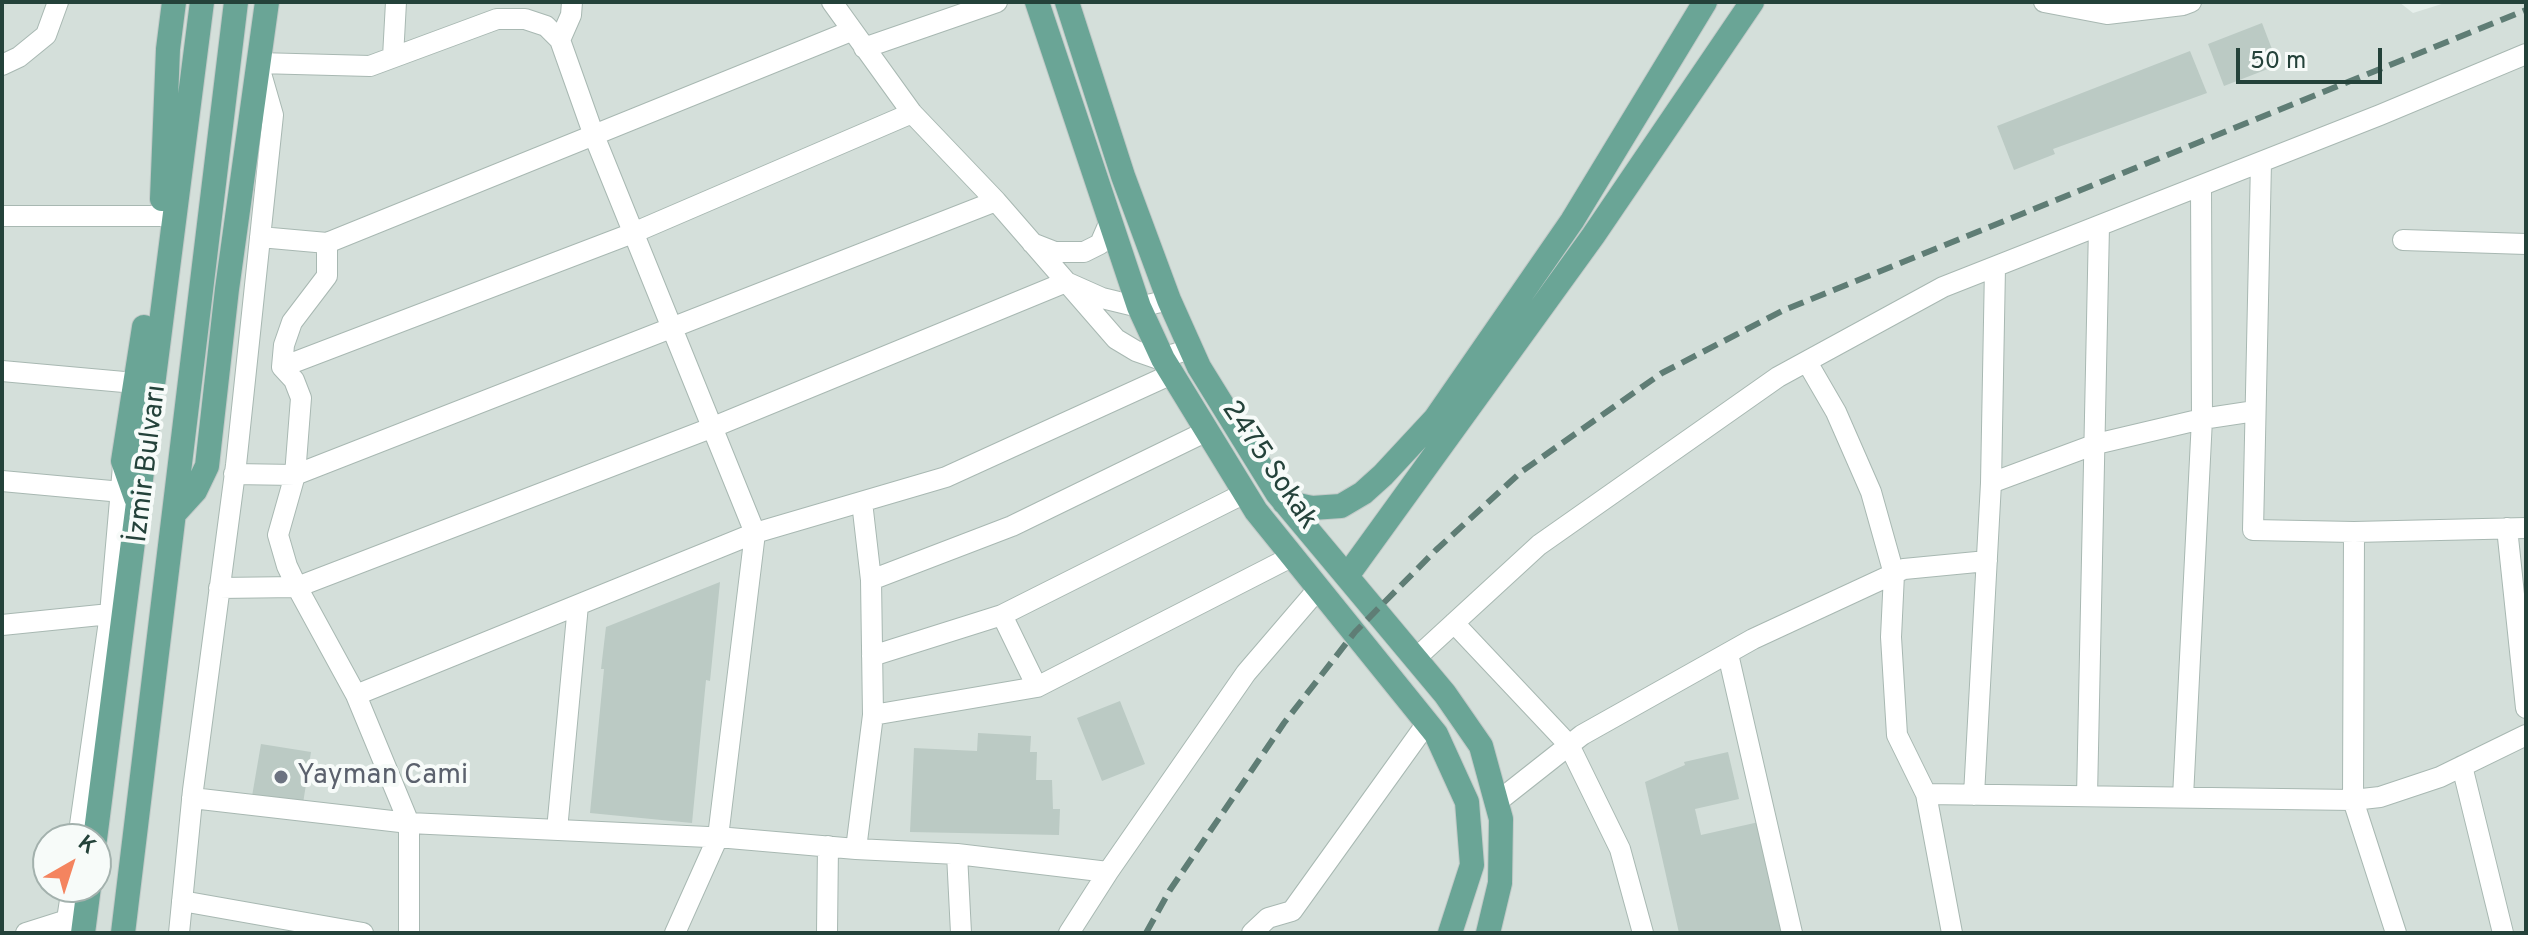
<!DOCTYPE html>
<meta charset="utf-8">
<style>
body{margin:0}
#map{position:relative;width:2528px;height:935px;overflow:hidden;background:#e6efeb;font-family:Overpass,sans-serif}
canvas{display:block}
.frame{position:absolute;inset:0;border:4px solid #24423a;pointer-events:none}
.north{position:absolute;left:32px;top:823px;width:80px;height:80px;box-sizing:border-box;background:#f7fbf9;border:2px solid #a3b1ad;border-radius:50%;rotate:39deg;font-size:22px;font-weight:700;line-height:32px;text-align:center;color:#24423a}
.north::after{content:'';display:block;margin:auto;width:28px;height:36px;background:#f4845f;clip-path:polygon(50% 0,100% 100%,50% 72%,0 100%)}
.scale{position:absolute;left:2236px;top:48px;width:146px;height:36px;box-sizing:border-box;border:4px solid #24423a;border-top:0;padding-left:10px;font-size:24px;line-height:28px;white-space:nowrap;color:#24423a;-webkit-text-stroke:6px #f7fbf9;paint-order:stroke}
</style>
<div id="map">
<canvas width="2528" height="935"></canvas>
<div class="frame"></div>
<div class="north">K</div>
<div class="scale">50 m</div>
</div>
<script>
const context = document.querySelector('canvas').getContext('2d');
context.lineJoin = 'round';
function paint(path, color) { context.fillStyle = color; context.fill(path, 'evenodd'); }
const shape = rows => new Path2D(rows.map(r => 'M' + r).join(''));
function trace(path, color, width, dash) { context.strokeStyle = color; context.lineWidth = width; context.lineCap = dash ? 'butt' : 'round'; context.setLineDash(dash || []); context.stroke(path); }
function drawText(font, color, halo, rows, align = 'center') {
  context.font = font + ' Overpass,sans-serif'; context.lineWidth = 8; context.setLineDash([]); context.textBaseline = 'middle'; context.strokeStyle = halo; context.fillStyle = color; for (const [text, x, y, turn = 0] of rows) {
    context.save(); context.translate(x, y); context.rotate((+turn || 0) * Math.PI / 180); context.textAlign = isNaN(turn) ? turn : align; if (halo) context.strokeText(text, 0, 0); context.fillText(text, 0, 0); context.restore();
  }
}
const built = shape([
 [2,2,2399,2,2413,13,2448,2,2526,2,2526,933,2,933],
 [48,839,96,839,96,887,48,887]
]);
const building = shape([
 [2262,23,2278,65,2224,86,2208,44],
 [2190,51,2207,93,2053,149,2055,154,2014,170,1997,126],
 [720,582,710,681,706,680,692,823,590,813,604,669,601,669,606,627],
 [1120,701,1145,764,1102,781,1077,718],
 [978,733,1031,736,1030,752,1037,752,1036,780,1052,780,1053,809,1060,809,1059,835,910,832,914,748,977,751],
 [261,744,311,752,302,810,251,802],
 [1728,752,1739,799,1695,809,1701,835,1759,822,1784,933,1679,933,1645,782,1685,765,1684,762]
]);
const minor = shape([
 [832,2,912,113,996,201,1116,339,1136,351,1159,359,1190,349],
 [2044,2,2107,14,2183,5,2191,2],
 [560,40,571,15,572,2],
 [864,48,997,2],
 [393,57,396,2],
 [2,65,19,57,46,35,58,2],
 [2261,162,2253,530,2354,532],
 [2,216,162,216],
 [260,237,327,243,851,31],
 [2403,240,2526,244],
 [327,243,327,276,292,322,284,345,282,367,294,380,301,398,295,475,278,535,287,566,297,587,356,695,409,823,409,933],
 [1032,243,1055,252,1084,252,1100,244,1110,221],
 [1807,362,1836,412,1871,492,1894,574,1891,637,1897,735,1926,794],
 [282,367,633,233,912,113],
 [2,371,135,383],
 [234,474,295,475,996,201],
 [2,481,122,492],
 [1991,483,2096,444,2202,419,2255,411],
 [2507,528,2526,708],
 [871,580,1012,526,1207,431],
 [219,588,297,587,711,428,1066,282,1102,298,1139,307,1169,300],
 [1002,615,1037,687],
 [1454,623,1569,745,1620,849,1643,933],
 [2,625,110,614],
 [1728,654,1792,933],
 [872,656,1002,615,1245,493],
 [1416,658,1539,545,1778,377,1943,287,2380,115,2526,54],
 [356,695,755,533,946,477,1172,374],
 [873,715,1037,687,1293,556],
 [2462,766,2503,933],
 [1974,795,1991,483,1995,267],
 [2087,796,2099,226],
 [2183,797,2202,419,2201,186],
 [192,798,409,823,729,838,856,849,957,854,1108,872],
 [1497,802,1582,735,1753,639,1904,569,1987,561],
 [557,830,578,605],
 [78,839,110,614,123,466],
 [856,849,873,715,871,580,862,502],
 [957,854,961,933],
 [182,901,363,933],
 [26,933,67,920],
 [65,933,72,887],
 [179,933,193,790,236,465,273,115,258,63,370,66,497,19,525,19,546,26,560,40,593,133,755,533,718,837,675,933],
 [827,933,828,846],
 [1069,933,1108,872,1246,673,1318,589],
 [1252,933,1268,918,1292,911,1427,723],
 [1952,933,1926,794,2353,800,2354,532,2526,528],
 [2396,933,2353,800,2380,797,2440,777,2526,735]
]);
const major = shape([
 [1037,2,1139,307,1163,359,1256,511,1436,734,1467,802,1472,865,1450,933],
 [1067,2,1123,176,1169,300,1199,367,1277,493,1445,694,1481,746,1501,819,1500,883,1488,933],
 [162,199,168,49,174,2],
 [136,498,123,461,144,327],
 [1284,502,1312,508,1341,506,1363,493,1383,475,1435,419,1572,221,1705,2],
 [174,514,195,491,207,466,227,289,267,2],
 [1347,576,1593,236,1752,2],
 [95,839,202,2],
 [83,933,89,887],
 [123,933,236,2]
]);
const rail = shape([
 [1146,933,1170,890,1284,723,1355,632,1436,550,1521,472,1662,373,1782,311,2526,10]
]);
const markers = [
 [281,777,8,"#6b7280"]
];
const streetNames = [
 ["İzmir Bulvarı",149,464,-83],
 ["2475 Sokak",1268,466,56]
];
const worshipNames = [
 ["Yayman Cami",297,777]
];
paint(built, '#d4dfda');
paint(building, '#bbcac4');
trace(minor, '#a8b8b2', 22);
trace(major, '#c2cac8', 26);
trace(minor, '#fff', 20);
trace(major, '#6aa596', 24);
trace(rail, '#5f7d75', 6, [16, 8]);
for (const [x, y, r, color] of markers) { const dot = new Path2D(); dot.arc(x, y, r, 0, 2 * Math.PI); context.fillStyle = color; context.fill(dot); trace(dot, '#f7fbf9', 3); }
drawText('28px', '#24423a', '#f7fbf9', streetNames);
drawText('28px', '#5b616d', '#f7fbf9', worshipNames, 'left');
</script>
